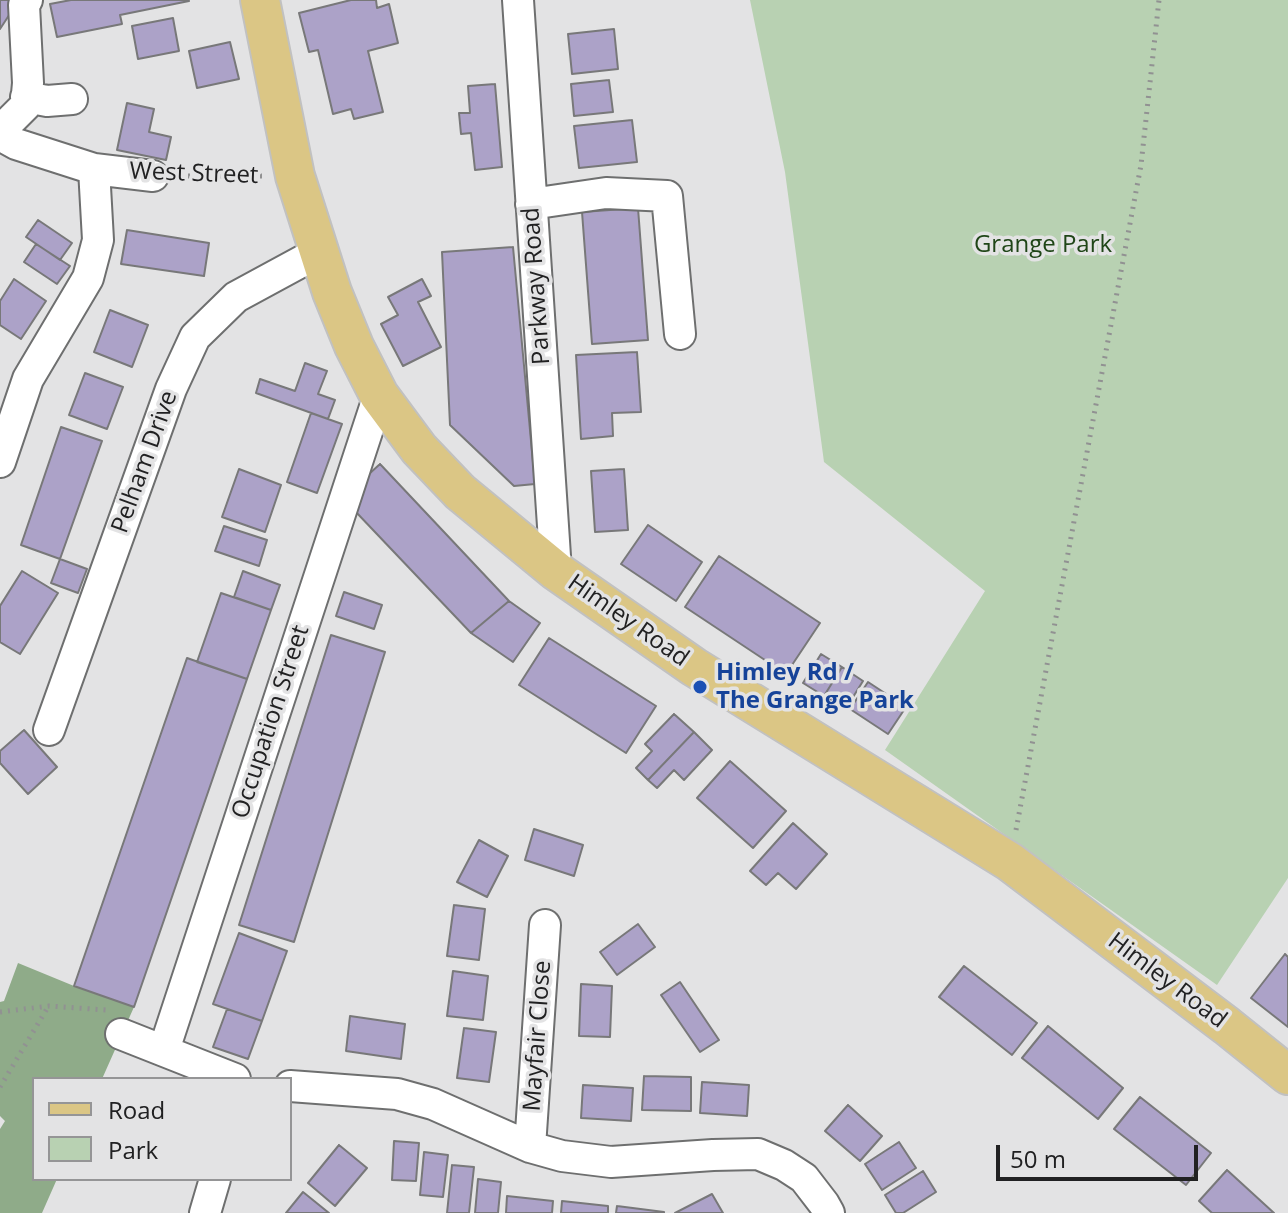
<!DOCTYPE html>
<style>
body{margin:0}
#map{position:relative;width:1288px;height:1213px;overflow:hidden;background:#e3e3e4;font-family:"Open Sans",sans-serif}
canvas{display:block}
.legend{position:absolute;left:32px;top:1077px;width:260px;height:104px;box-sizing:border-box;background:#e3e3e4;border:2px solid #959596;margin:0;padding:10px 14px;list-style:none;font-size:24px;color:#212122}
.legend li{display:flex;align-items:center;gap:16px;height:40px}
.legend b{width:40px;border:2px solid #959596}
.scale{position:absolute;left:996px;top:1145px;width:202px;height:36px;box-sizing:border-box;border:4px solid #212122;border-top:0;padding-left:10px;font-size:24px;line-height:28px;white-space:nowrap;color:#212122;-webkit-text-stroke:6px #e3e3e4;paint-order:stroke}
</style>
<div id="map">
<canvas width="1288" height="1213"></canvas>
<ul class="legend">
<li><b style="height:10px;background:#dbc685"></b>Road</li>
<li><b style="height:22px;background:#b8d1b2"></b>Park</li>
</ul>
<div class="scale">50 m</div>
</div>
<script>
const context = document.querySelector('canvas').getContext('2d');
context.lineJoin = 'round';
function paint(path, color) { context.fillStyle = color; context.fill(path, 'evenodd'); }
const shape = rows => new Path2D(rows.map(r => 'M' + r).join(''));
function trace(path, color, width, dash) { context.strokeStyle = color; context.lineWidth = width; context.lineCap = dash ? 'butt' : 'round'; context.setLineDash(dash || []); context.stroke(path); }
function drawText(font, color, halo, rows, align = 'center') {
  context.font = font + ' "Open Sans",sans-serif'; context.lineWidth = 7; context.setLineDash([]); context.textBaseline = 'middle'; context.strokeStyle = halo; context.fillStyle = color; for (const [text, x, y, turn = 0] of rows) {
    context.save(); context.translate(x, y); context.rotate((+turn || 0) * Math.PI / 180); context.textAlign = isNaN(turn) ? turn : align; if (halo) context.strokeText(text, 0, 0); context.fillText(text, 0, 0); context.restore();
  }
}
const green = shape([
 [750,0,1288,0,1288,878,1217,985,885,750,985,591,824,462,785,172]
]);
const forest = shape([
 [18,963,74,986,134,1007,102,1079,34,1079,34,1179,57,1179,42,1213,0,1213,0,1129,5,1121,0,1116,0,1002,4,1001]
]);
const building = shape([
 [0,0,19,0,0,29,0,0],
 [71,0,188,0,189,1,120,15,122,24,57,37,50,4,71,0],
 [351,0,376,0,377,8,389,4,398,43,368,51,383,112,354,119,351,109,333,114,318,50,309,52,299,13,351,0],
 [173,18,179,51,138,59,132,26,173,18],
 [614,29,618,69,572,74,568,34,614,29],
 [230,42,239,79,197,88,189,51,230,42],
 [609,80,613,112,574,116,571,84,609,80],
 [495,84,502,167,475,170,471,133,461,134,459,113,470,113,468,86,495,84],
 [127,103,154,109,149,132,171,137,166,160,117,150,127,103],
 [632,120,637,162,579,168,574,126,632,120],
 [638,208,648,340,592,344,582,212,638,208],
 [38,220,72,243,60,260,26,237,38,220],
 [127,230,209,243,204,276,121,264,127,230],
 [36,244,70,266,57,284,24,262,36,244],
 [513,247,535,484,514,486,450,425,442,252,513,247],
 [14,279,46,301,21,339,0,325,0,301,14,279],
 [422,279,431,296,418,302,441,347,403,366,381,324,398,315,388,297,422,279],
 [110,310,148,325,132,367,94,352,110,310],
 [637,352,641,412,612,413,613,436,581,439,576,355,637,352],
 [305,363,327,371,318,394,335,400,328,419,256,393,260,379,295,391,305,363],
 [85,373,123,387,107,429,69,415,85,373],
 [311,413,342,424,317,493,287,482,311,413],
 [61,427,102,441,60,559,21,545,61,427],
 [380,464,509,601,471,633,355,511,369,474,380,464],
 [239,469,281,485,265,532,222,517,239,469],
 [624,469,628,530,595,532,591,471,624,469],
 [648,525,702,562,676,601,621,564,648,525],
 [224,526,267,540,259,566,215,551,224,526],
 [719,556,820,623,786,674,685,607,719,556],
 [60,559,87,569,78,593,51,583,60,559],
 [22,571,58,593,20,654,0,642,0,606,22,571],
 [243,571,280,585,271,610,234,597,243,571],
 [344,592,382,605,374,629,336,616,344,592],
 [221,593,271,610,247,679,197,662,221,593],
 [509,601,540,623,513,662,471,633,509,601],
 [331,635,385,652,294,942,239,925,331,635],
 [549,638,656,706,626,753,519,685,549,638],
 [821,654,842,667,824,696,803,683,821,654],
 [187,658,247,679,134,1007,74,986,187,658],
 [842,667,863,681,845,710,824,696,842,667],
 [868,682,906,707,888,734,850,709,868,682],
 [674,714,694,732,648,780,636,768,652,751,645,744,674,714],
 [24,730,57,767,28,794,0,763,0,751,24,730],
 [694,732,712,750,684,780,674,770,657,788,648,780,694,732],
 [730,761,786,811,753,848,697,798,730,761],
 [793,823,827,854,796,889,778,873,766,885,750,871,793,823],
 [534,829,583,845,574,876,525,860,534,829],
 [479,840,508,856,487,897,457,882,479,840],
 [454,905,485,909,479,960,447,956,454,905],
 [638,924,655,947,617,975,600,952,638,924],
 [239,933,287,951,262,1021,213,1004,239,933],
 [1285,954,1288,957,1288,1027,1251,998,1285,954],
 [964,966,1037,1023,1012,1055,939,997,964,966],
 [453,971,488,976,483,1020,447,1016,453,971],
 [680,982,719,1040,700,1052,661,995,680,982],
 [581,984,612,986,610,1037,579,1036,581,984],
 [227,1009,262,1021,248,1059,213,1047,227,1009],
 [350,1016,405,1024,401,1059,346,1051,350,1016],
 [1048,1026,1123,1088,1098,1119,1022,1058,1048,1026],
 [464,1028,496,1032,489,1082,457,1078,464,1028],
 [644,1076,691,1077,691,1111,642,1110,644,1076],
 [702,1082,749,1085,747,1116,700,1113,702,1082],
 [583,1085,633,1088,631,1121,581,1118,583,1085],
 [1140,1097,1211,1153,1186,1185,1114,1129,1140,1097],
 [848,1105,882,1136,860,1161,825,1131,848,1105],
 [394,1141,419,1143,416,1181,392,1180,394,1141],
 [899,1142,916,1168,882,1190,865,1164,899,1142],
 [339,1145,367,1168,335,1206,308,1183,339,1145],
 [424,1152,448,1155,443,1197,420,1195,424,1152],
 [452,1165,474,1167,469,1213,447,1213,452,1165],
 [1227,1170,1274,1213,1212,1213,1199,1201,1227,1170],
 [923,1171,936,1192,903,1213,896,1213,885,1195,923,1171],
 [478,1179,501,1182,498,1213,475,1213,478,1179],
 [303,1192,329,1213,286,1213,303,1192],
 [712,1194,723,1213,675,1213,712,1194],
 [507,1196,553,1201,552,1213,506,1213,507,1196],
 [562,1201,608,1206,608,1213,561,1213,562,1201],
 [617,1206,664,1212,664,1213,616,1213,617,1206]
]);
const path = shape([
 [180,176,266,176],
 [1016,830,1141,165,1159,0],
 [0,1012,49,1006,106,1010],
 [0,1087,48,1007]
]);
const minor = shape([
 [518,0,556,571],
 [26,97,47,101,72,99],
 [0,131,26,105,28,83,24,5,27,0],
 [0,135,16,144,94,169,98,240,88,278,28,379,0,462],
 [94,169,153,176],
 [531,204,606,193,667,196,680,334],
 [49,730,171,389,195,337,236,297,319,252],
 [121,1034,235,1079],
 [164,1050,379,395],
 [290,1086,397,1094,433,1104,530,1147,562,1156,611,1162,713,1155,758,1154,784,1165,804,1178,824,1204,829,1213],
 [530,1147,545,925],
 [205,1213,215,1179]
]);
const major = shape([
 [260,0,295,176,332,292,354,346,379,395,419,449,460,492,556,571,694,667,1010,862,1227,1026,1288,1075]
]);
const markers = [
 [700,687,8,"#1a4fb4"]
];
const streetNames = [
 ["West Street",194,174,2],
 ["Parkway Road",537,286,-94],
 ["Pelham Drive",145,462,-70],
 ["Himley Road",628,621,35],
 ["Occupation Street",271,722,-72],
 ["Himley Road",1167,981,37],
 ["Mayfair Close",538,1036,-86]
];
const parkNames = [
 ["Grange Park",1043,245]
];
const transitNames = [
 ["Himley Rd /",716,673],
 ["The Grange Park",716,701]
];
paint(green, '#b8d1b2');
paint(forest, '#8fab89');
paint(building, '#aca2c8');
trace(building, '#787879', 2);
trace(minor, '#6e6f6f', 34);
trace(major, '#c1c1c1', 42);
trace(path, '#919192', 5, [2, 6]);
trace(minor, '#fff', 30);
trace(major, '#dbc685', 38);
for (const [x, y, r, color] of markers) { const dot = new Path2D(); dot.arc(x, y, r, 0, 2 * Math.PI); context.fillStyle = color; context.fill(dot); trace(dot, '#e3e3e4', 3); }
drawText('24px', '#212122', '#e3e3e4', streetNames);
drawText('24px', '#1f4517', '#e3e3e4', parkNames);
drawText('bold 24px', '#164399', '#e3e3e4', transitNames, 'left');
</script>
